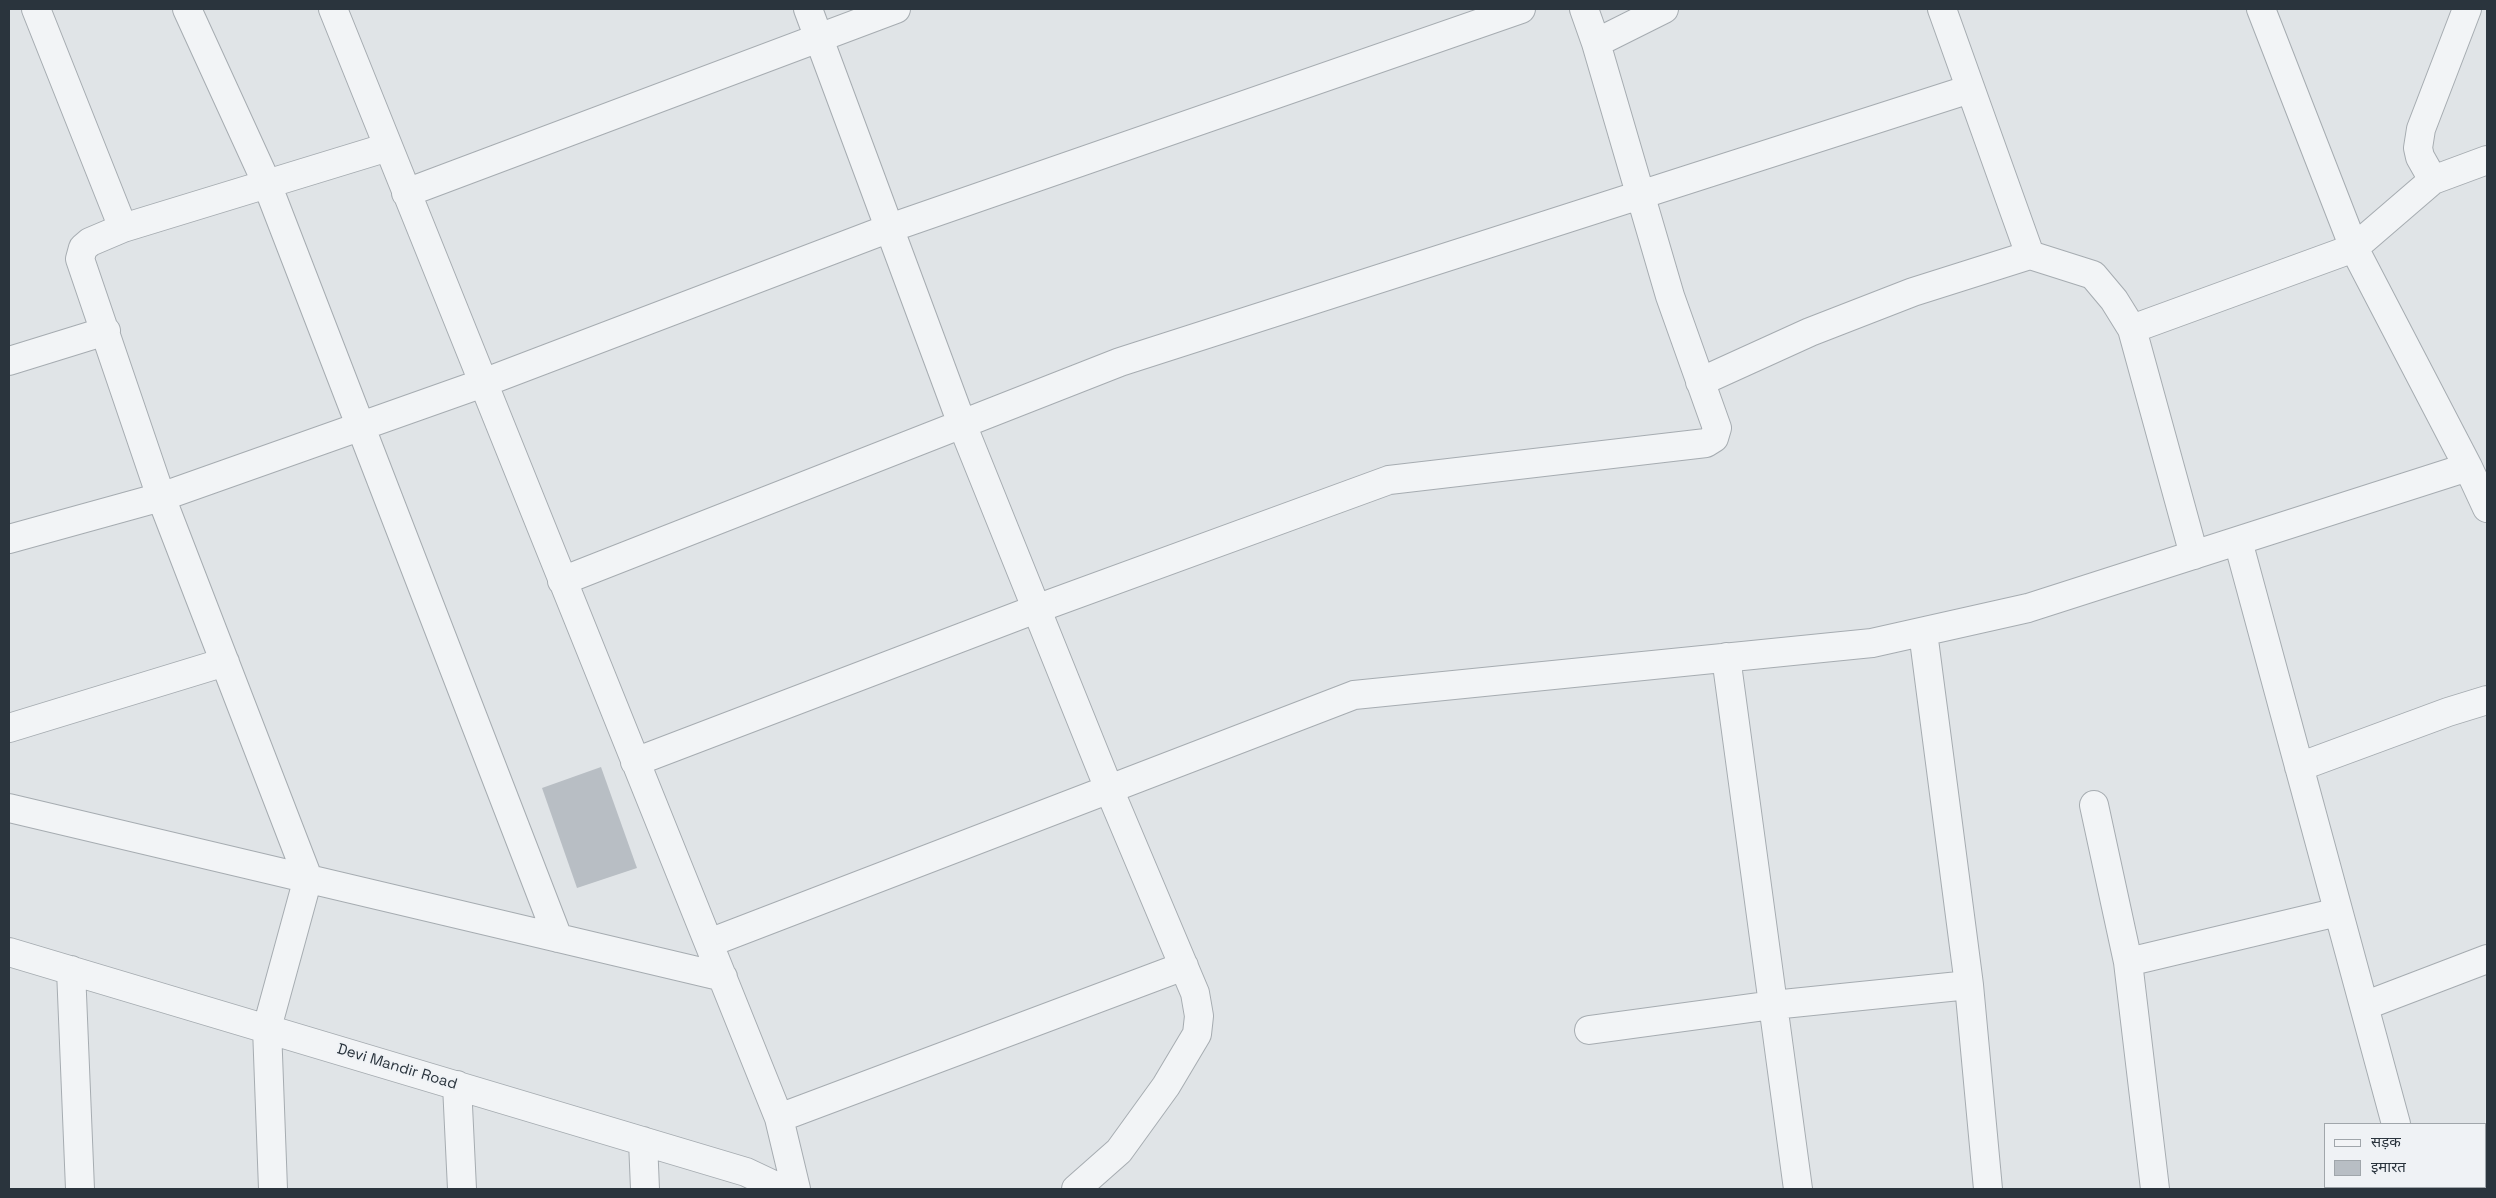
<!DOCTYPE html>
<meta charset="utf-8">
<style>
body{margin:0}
#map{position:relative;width:2496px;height:1198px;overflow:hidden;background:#e0e4e7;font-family:"Space Grotesk","Noto Sans Devanagari",sans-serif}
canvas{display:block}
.frame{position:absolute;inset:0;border:10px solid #2a343d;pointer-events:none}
.legend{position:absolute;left:2324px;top:1123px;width:162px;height:65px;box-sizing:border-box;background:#eff2f5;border:1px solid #a0a6ab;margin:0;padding:6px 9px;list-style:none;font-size:15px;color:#2a343d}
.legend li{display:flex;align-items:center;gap:10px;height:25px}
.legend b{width:25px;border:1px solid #a0a6ab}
</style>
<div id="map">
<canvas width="2496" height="1198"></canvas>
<div class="frame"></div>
<ul class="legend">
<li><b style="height:6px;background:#f2f4f6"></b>सड़क</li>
<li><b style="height:14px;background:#b8bec4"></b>इमारत</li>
</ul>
</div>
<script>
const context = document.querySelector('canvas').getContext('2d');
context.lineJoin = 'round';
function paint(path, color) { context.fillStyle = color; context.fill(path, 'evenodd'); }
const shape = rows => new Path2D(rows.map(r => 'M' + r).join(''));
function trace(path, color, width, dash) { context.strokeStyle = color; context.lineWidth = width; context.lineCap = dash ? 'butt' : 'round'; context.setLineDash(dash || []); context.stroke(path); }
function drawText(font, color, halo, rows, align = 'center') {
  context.font = font + ' "Space Grotesk",sans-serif'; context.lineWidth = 4; context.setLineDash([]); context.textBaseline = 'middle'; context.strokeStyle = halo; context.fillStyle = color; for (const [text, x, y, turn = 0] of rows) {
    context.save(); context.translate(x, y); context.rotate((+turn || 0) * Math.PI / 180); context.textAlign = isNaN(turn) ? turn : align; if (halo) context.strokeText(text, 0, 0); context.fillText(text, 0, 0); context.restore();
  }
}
const building = shape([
 [601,767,637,868,577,888,542,788]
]);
const minor = shape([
 [36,9,123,228],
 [187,9,267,184,558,938],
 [333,9,779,1118,796,1189],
 [808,9,962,424,1109,789,1195,993,1199,1016,1197,1034,1166,1086,1119,1151,1076,1189],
 [1942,9,2030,255],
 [2261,9,2354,248,2468,467,2487,508],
 [1596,43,1664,9],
 [2433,180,2420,157,2418,148,2421,129,2467,9],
 [406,193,896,9],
 [2132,329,2354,248,2433,180,2487,160],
 [9,361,106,331],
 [1700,382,1810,332,1913,292,2030,255,2093,275,2114,300,2132,329,2194,555],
 [9,539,161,497,483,383,890,228,1521,9],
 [2238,541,2396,1124],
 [562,581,1120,362,1970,89],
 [1923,632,1969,985,1988,1189],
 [1726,657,1798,1189],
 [9,728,225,662],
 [635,762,1036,609,1389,480,1706,443,1714,438,1717,428,1670,296,1596,43,1584,9],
 [2299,767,2448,712,2487,700],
 [2094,805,2128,962,2155,1189],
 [9,808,723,977],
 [709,943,1354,695,1872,643,2028,608,2468,467],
 [9,952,746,1172,782,1189],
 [2128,962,2338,912],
 [71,970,80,1189],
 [2364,1006,2487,959],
 [1589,1030,1773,1005,1969,985],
 [457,1085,462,1189],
 [779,1118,1184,966],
 [643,1141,645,1189],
 [2416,1187,2417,1189],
 [273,1189,267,1028,308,878,161,497,80,259,83,248,90,242,123,228,388,147]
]);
const streetNames = [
 ["Devi Mandir Road",397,1067,17]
];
paint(building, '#b8bec4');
trace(minor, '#a6acb1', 30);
trace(minor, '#f2f4f6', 28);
drawText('15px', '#2a343d', '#eff2f5', streetNames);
</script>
